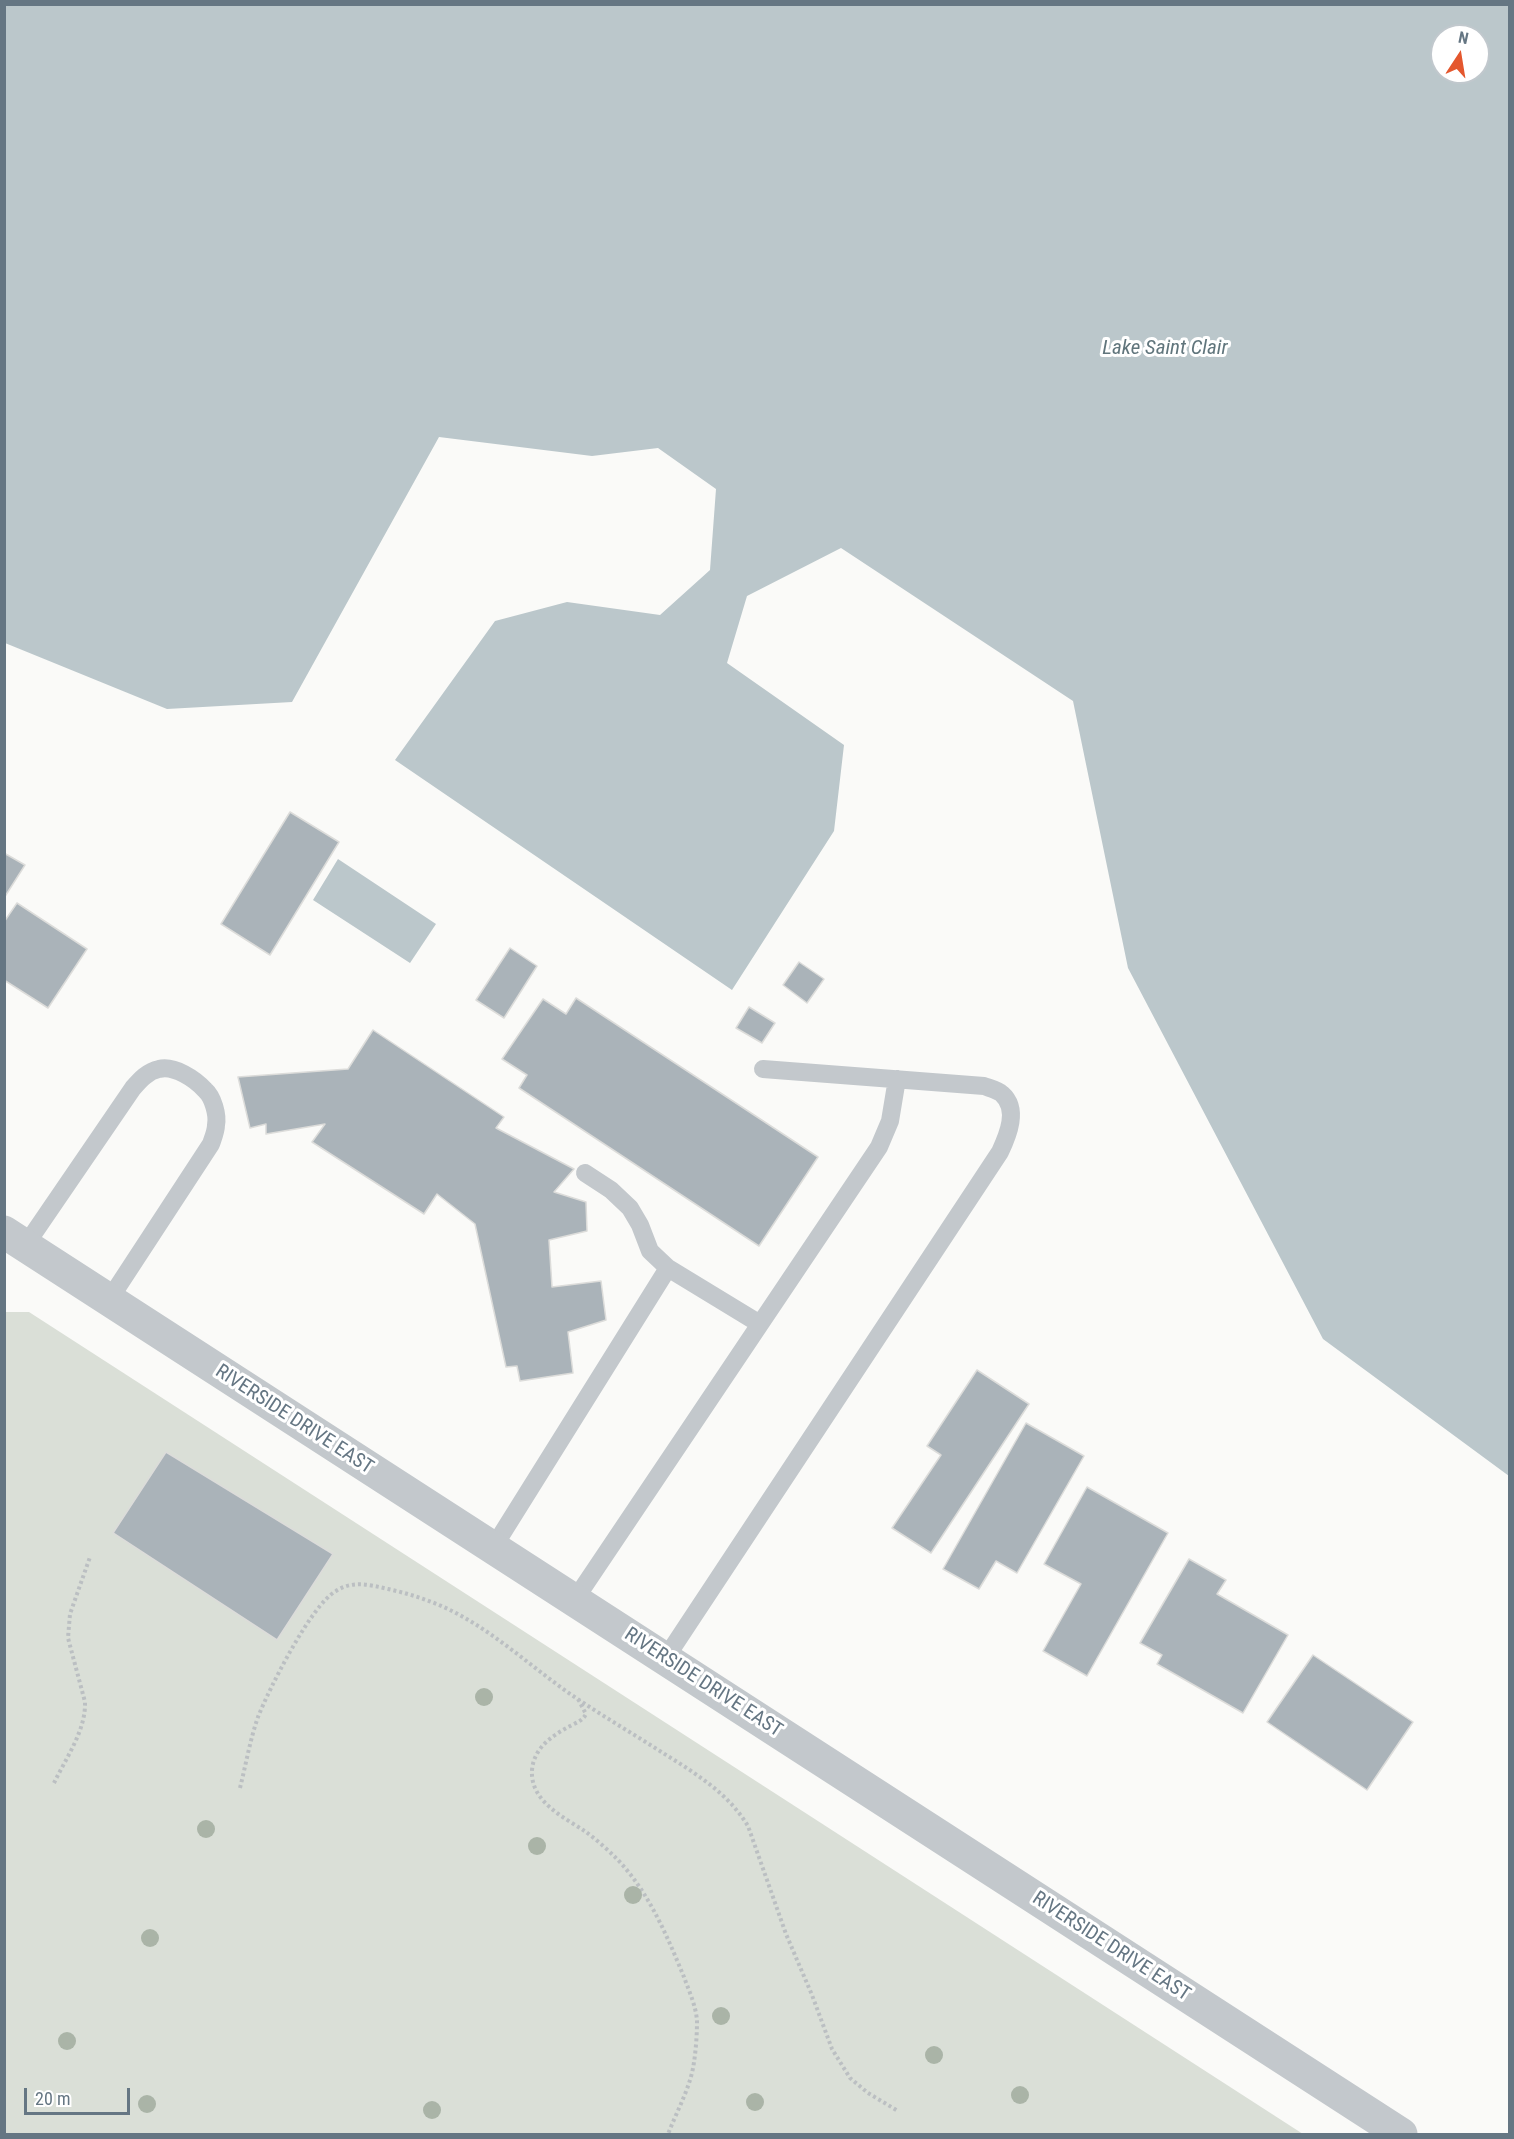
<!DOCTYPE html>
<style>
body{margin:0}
#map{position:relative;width:1514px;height:2139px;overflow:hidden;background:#fafaf8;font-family:"Roboto Condensed",sans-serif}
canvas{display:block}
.frame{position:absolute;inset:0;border:6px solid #657683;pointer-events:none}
.north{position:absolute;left:1430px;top:24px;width:60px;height:60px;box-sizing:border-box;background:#fff;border:2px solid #c1c8cd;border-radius:50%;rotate:12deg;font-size:16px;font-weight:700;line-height:24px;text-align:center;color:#657683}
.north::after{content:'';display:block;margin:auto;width:21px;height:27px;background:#e4572e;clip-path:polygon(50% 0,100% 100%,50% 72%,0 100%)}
.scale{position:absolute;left:24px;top:2088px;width:106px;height:27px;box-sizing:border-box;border:3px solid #657683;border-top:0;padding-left:8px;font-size:18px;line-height:21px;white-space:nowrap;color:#657683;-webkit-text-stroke:4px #fff;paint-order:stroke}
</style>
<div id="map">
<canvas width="1514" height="2139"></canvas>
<div class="frame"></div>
<div class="north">N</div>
<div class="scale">20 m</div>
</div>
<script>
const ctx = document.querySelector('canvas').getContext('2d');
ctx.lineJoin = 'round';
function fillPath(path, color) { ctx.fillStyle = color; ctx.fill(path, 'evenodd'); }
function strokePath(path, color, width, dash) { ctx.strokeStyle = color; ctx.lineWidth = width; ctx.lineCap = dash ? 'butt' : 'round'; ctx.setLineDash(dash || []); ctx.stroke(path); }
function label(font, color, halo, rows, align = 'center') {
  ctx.font = font + ' "Roboto Condensed",sans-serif'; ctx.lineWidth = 6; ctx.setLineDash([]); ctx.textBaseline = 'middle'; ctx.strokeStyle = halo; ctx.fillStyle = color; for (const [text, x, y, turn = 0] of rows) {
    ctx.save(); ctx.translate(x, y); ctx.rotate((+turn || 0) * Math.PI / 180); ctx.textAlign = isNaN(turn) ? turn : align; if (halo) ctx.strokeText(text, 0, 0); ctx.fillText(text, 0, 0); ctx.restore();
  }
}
fillPath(new Path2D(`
 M4 1312H29L1303 2134H5Z`), '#dadfd7');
fillPath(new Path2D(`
 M4 5H1509V1476L1323 1339 1128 968 1073 701 841 548 747 596 727 663 844 745 834 831 732 990 395 760 495 621 567 602 660 615 710 570 716 489 658 448 592 456 439 437 292 702 167 709 5 643ZM1442 36H1478V72H1442Z
 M338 859 436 924 410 963 313 900Z`), '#bbc7cb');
const building = new Path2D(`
 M290 812 339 842 270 955 221 924Z
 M4 853 25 865 4 898Z
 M17 903 87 949 48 1008 4 980V922Z
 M510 948 537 966 504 1018 476 1000Z
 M799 962 824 979 807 1003 783 985Z
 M576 998 818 1157 759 1246 519 1088 527 1075 502 1059 543 999 566 1014Z
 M749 1007 775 1023 762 1043 736 1028Z
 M373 1030 504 1117 496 1128 574 1169 554 1192 586 1202 587 1231 549 1240 552 1287 601 1281 606 1320 568 1332 573 1373 520 1381 517 1366 506 1367 475 1224 437 1194 424 1214 312 1142 325 1124 266 1134V1124L250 1128 238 1077 348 1069Z
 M977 1370 1029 1404 931 1553 892 1528 941 1455 927 1446Z
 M1026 1423 1084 1456 1017 1573 996 1561 979 1589 943 1569Z
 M166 1452 333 1554 277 1640 113 1533Z
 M1087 1487 1168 1533 1087 1676 1043 1651 1081 1584 1044 1564Z
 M1189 1559 1226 1580 1217 1594 1288 1635 1243 1713 1157 1664 1162 1655 1140 1643Z
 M1313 1655 1413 1722 1367 1790 1267 1722Z`);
fillPath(building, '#aab3b9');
strokePath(building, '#dcdcda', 1.5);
strokePath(new Path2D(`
 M578 1699 586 1714C583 1720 578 1722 572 1725 553 1735 534 1747 532 1770 530 1802 564 1817 586 1832 597 1840 608 1850 617 1859 649 1892 667 1936 684 1977 689 1991 696 2006 697 2021 697 2034 696 2049 694 2062 691 2086 677 2111 668 2134
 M54 1783C66 1758 86 1730 85 1702L68 1638 70 1614 90 1557
 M240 1788C246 1764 250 1740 258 1717 269 1689 311 1605 336 1591 353 1580 370 1585 388 1589 415 1595 441 1604 465 1618 505 1641 540 1674 579 1700 606 1718 635 1735 663 1753 695 1773 728 1793 748 1826L786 1934 812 1995 832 2049 850 2078 868 2093 898 2111`), '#bbbfc2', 4, [3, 3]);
strokePath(new Path2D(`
 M585 1173 611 1190 630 1208 640 1225 650 1251 668 1268
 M25 1246 133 1088C140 1080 148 1071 159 1069 174 1065 195 1079 205 1090 213 1097 218 1115 216 1125 216 1131 213 1138 211 1144L109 1300
 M493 1548 668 1268 760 1324
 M574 1601 879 1147 890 1121 897 1079
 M665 1659 1000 1152C1008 1135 1019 1109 1002 1094 998 1090 989 1088 984 1086L763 1069`), '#c3c8cc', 18);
strokePath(new Path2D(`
 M4 1232 1401 2134`), '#c3c8cc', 33);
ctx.fillStyle = '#aab4a7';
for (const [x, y] of [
 [484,1697],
 [206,1829],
 [537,1846],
 [633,1895],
 [150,1938],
 [721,2016],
 [67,2041],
 [934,2055],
 [1020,2095],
 [755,2102],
 [147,2104],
 [432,2110]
]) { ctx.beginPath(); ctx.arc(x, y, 9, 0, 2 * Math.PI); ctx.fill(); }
label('20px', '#657683', '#fff', [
 ["RIVERSIDE DRIVE EAST",294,1420,33],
 ["RIVERSIDE DRIVE EAST",703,1683,33],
 ["RIVERSIDE DRIVE EAST",1111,1947,33]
]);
label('italic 21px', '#60757c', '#fff', [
 ["Lake Saint Clair",1165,349]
]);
</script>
